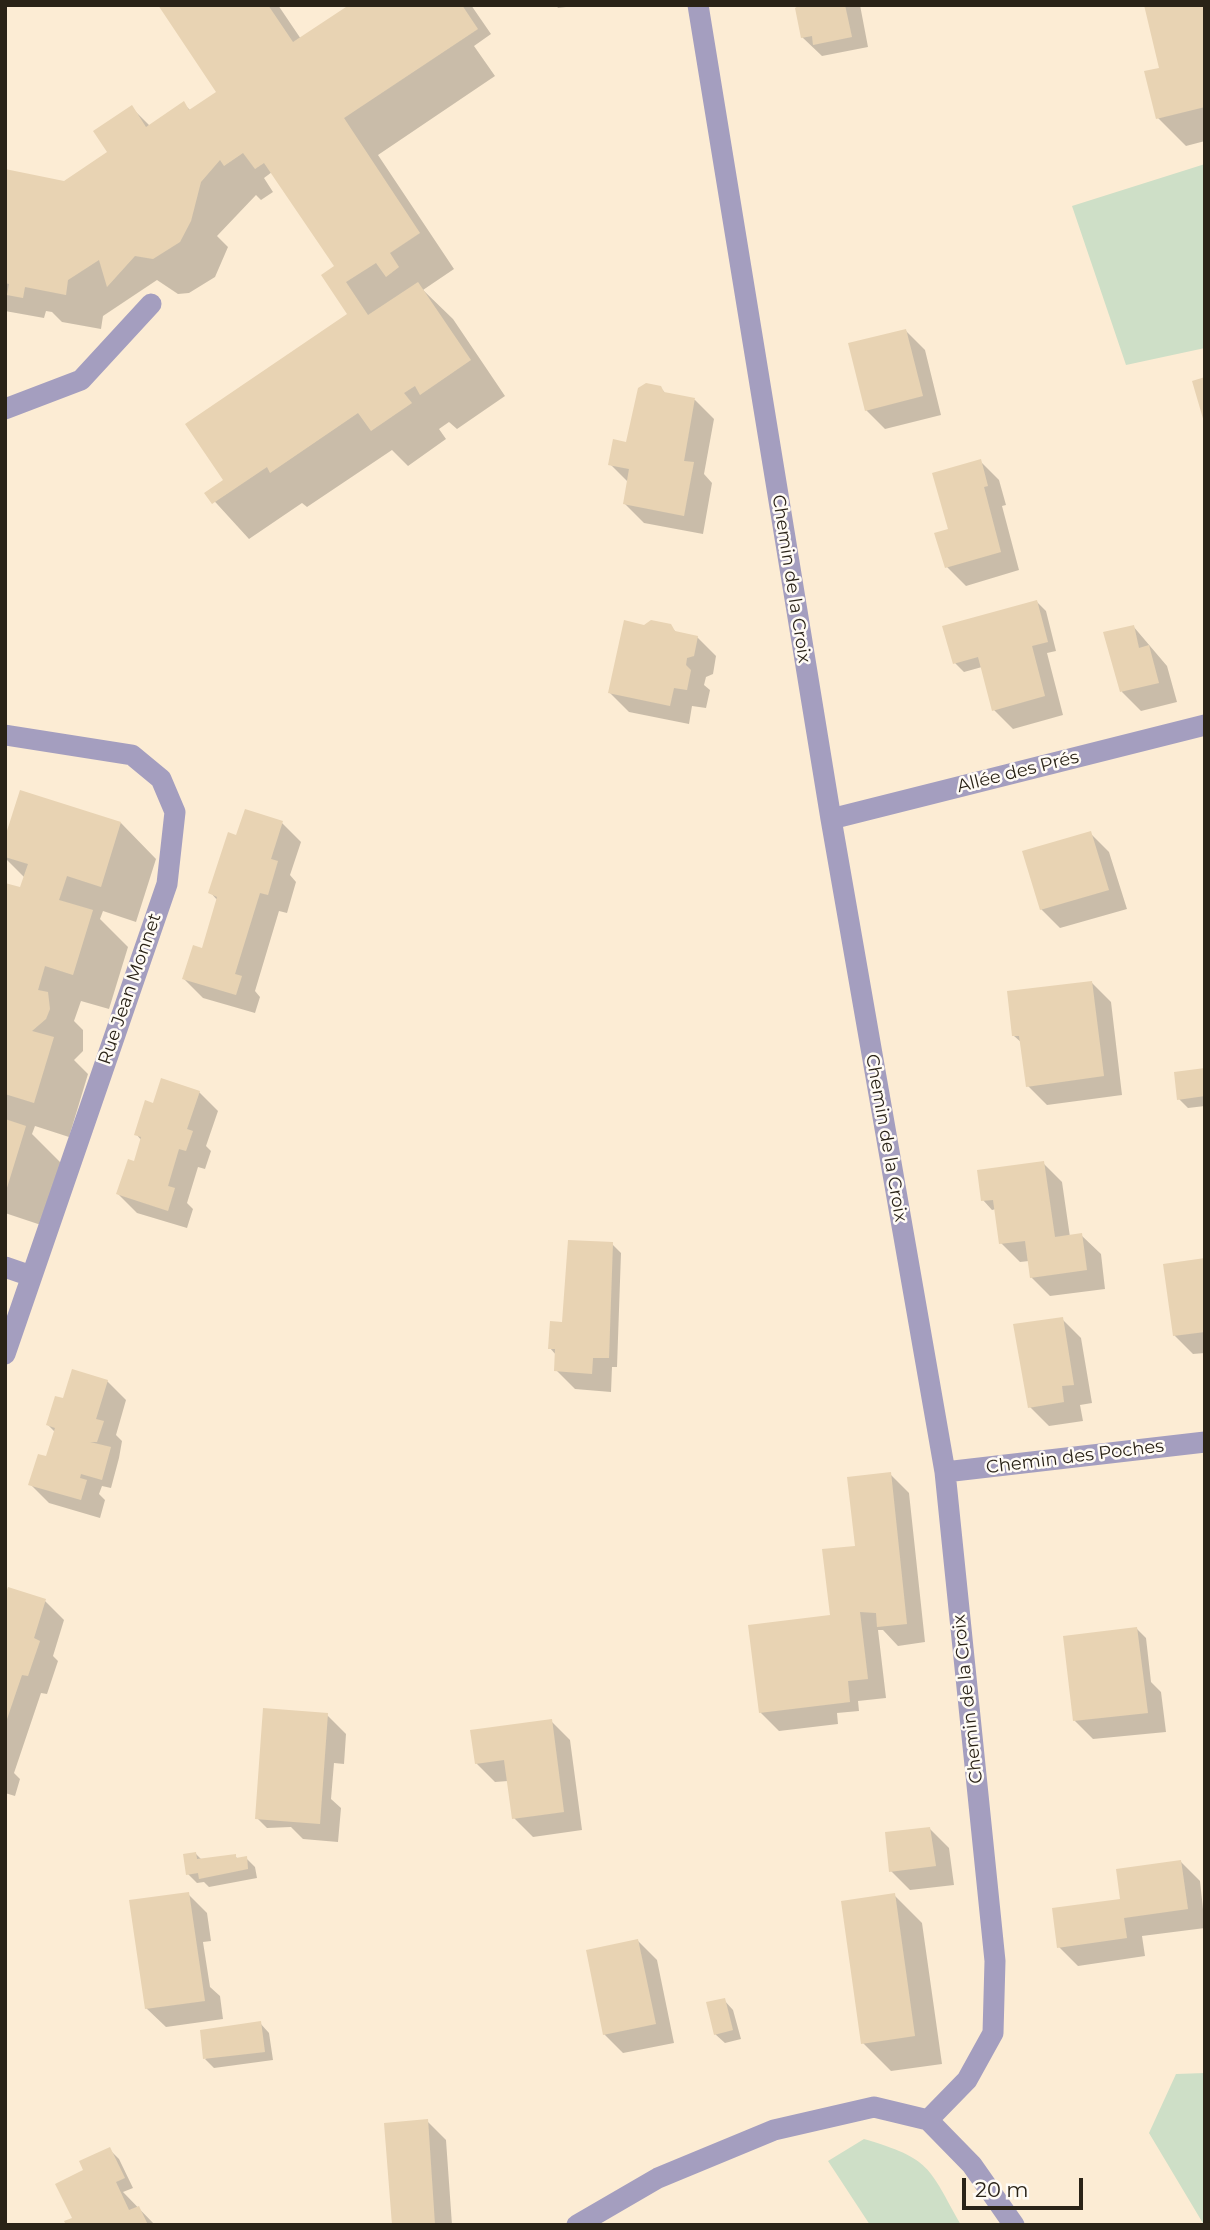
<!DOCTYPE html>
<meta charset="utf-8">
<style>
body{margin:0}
#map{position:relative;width:1210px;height:2230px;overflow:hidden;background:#fcecd4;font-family:Montserrat,sans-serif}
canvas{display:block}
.frame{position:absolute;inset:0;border:7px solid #2a2317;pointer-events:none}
.scale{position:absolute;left:962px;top:2178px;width:121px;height:32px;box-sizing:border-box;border:4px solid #2a2317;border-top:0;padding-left:9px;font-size:21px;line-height:24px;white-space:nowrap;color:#2a2317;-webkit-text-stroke:5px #fffbf5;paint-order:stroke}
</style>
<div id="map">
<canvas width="1210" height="2230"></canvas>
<div class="frame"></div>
<div class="scale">20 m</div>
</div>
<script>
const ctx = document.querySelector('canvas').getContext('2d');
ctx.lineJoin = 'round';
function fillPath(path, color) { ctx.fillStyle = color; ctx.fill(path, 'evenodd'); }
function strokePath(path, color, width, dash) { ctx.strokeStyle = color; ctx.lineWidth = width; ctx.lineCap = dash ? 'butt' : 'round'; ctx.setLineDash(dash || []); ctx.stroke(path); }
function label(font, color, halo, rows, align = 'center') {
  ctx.font = font + ' Montserrat,sans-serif'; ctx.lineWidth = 5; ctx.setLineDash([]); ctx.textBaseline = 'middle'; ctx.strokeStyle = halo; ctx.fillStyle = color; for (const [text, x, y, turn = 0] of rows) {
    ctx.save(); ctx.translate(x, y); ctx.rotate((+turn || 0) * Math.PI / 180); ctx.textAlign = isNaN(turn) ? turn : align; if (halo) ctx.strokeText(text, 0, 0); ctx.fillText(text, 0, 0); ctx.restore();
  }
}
fillPath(new Path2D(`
 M1205 164V348L1126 365 1072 206Z
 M1205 2073V2225H1204L1149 2133 1176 2074Z
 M864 2139C931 2159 928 2166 961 2225H870L828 2161Z`), '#cedfc7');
fillPath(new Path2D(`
 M160 5H278L301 39 352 5H471L491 34 474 46 495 76 378 155 454 269 423 290 453 319 505 396 457 429 449 422 439 429 446 439 408 466 392 450 307 507 302 503 249 539 207 493 226 480 353 323 336 267 272 172 264 178 273 192 261 200 256 195 217 236 228 247 215 277 189 293 178 294 157 280 103 316 101 329 62 322 52 312 46 311 44 318 5 311V171L66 183 110 153 132 108 150 126 184 104 191 111 219 93Z
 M556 5H582L558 8Z
 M802 5H860L868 47 822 56 802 37Z
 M1205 5V141L1186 146 1158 118 1161 69Z
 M906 331 925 350 941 415 885 429 866 410Z
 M660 387 667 395 695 400 714 419 704 474 712 483 703 534 644 523 625 504 629 483 610 464 627 444Z
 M980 461 999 480 1006 505 1002 506 1019 570 966 586 947 567 950 530Z
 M1037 602 1046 611 1056 651 1047 653 1063 715 1013 729 994 710 982 667 964 672 955 663Z
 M670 626 677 633 697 637 716 656 713 674 706 677 704 685 710 690 706 708 692 706 689 724 629 712 610 693 645 627Z
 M1133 626 1167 666 1177 702 1141 711 1122 692Z
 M121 823 156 859 136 922 103 911 100 919 128 947 109 1009 81 1001 74 1021 83 1030V1051L74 1060 88 1074 69 1137 35 1126 32 1134 61 1163 41 1225 5 1213V884L21 890 25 878 5 858V843Z
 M282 823 301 842 290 875 296 882 287 913 279 911 255 991 260 997 255 1013 203 998 184 979 203 950 218 901 210 892 237 837Z
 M1090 833 1109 852 1127 909 1060 928 1041 909Z
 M1092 983 1111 1002 1122 1095 1047 1105 1028 1086 1022 1043 1014 1036Z
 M1205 1070V1106L1188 1108 1179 1099Z
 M199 1092 218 1111 206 1146 211 1151 205 1169 198 1167 187 1203 193 1209 187 1228 137 1213 118 1194 135 1164 142 1141 136 1134 154 1105Z
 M1043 1163 1062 1182 1070 1237 1081 1235 1101 1254 1105 1289 1050 1296 1031 1277 1029 1261 1020 1262 1001 1243 996 1209 992 1210 983 1200Z
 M612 1244 621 1253 617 1367H612L611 1392 575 1389 556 1370V1355L550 1348Z
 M1205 1260V1353L1193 1354 1174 1335Z
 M1062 1319 1081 1338 1092 1403 1080 1405 1083 1421 1049 1426 1030 1407 1015 1326Z
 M107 1381 126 1400 116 1435 122 1441 119 1458 111 1488 102 1486 99 1494 105 1500 100 1518 49 1503 30 1484 47 1460 55 1432 48 1425 62 1400Z
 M890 1474 909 1493 925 1642 898 1646 883 1630H878L886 1698 858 1701 859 1711 837 1713 838 1724 779 1731 760 1712 832 1617 857 1547Z
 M45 1601 64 1620 53 1656 58 1661 47 1694 41 1693 14 1773 20 1779 15 1796 5 1793V1602Z
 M1137 1629 1146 1638 1151 1682 1161 1692 1166 1732 1093 1739 1074 1720Z
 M327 1715 346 1734 344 1764 334 1763 331 1799 341 1808 338 1842 303 1839 291 1827 267 1828 257 1818Z
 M551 1721 570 1740 582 1830 533 1837 514 1818 508 1781 495 1782 476 1763Z
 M930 1829 949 1848 954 1885 910 1890 891 1871Z
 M196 1854 202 1860 235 1856 238 1859 246 1858 255 1867 257 1878 209 1887 204 1882 197 1883 188 1874Z
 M1181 1862 1200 1881 1205 1928 1142 1936 1145 1956 1078 1966 1059 1947 1122 1900Z
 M188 1894 207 1913 211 1941 203 1942 210 1987 220 1996 223 2019 166 2027 146 2008Z
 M894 1895 922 1923 942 2064 891 2071 863 2043Z
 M638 1941 657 1960 674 2043 623 2053 604 2034Z
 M724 2000 733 2010 741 2039 725 2043 715 2034Z
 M260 2023 269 2033 273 2060 214 2068 205 2059Z
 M427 2121 446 2140 452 2225H393Z
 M109 2149 119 2159 133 2188 123 2192 155 2225H68L74 2219 86 2171Z`), '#0003');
fillPath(new Path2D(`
 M158 5H268L293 42 349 5H462L478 29 344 118 420 233 390 253 399 267 386 277 376 263 346 282 368 315 418 282 471 360 420 395 415 386 404 393 412 403 371 431 358 413 270 473 267 467 212 504 204 493 223 480 185 424 347 314 321 275 334 266 264 163 255 169 243 153 224 166 220 160 201 182 191 221 180 242 153 259 135 256 107 287 99 260 68 280 66 295 25 287 23 298 7 295 9 284 5 283V169L64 181 107 152 93 131 132 105 146 127 184 101 189 110 216 92Z
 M800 5H845L852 37 813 45 812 36 801 38 795 8Z
 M1144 5H1205V107L1156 119 1144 71 1159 68Z
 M906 329 923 396 865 411 848 343Z
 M1205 377V422H1204L1192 381Z
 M646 383 661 386 664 392 695 398 684 461 694 462 684 516 623 504 629 469 608 465 613 439 626 442 638 388Z
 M981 459 988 486 984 487 1001 552 945 568 934 533 948 529 932 473Z
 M1037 600 1048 642 1032 646 1045 696 992 711 978 657 953 664 942 626Z
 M624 620 644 625 651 620 671 624 675 631 698 636 694 656 687 658 686 665 691 670 687 690 674 688 670 706 608 693Z
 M1134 625 1139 648 1149 645 1159 683 1120 692 1103 632Z
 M20 790 121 822 101 887 67 876 59 900 93 910 73 975 45 966 38 990 48 992 50 1009 46 1019 32 1031 54 1037 34 1103 5 1094V883L20 887 28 864 5 857V837Z
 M245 809 283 821 271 859 278 861 268 895 260 893 235 974 242 976 236 995 182 979 193 945 202 948 217 897 208 893 228 832 236 835Z
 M1091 831 1109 890 1040 910 1022 851Z
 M1092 981 1104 1076 1026 1087 1019 1036H1012L1007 991Z
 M1205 1068V1096L1177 1100 1174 1072Z
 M161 1078 200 1091 187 1129 193 1131 186 1151 179 1149 168 1186 175 1188 168 1211 116 1194 128 1159 134 1161 141 1137 134 1135 145 1100 153 1103Z
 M5 1119 26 1126 6 1191H5Z
 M1044 1161 1055 1237 1082 1233 1087 1270 1030 1278 1025 1241 999 1244 993 1200 981 1201 977 1170Z
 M568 1240 613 1242 609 1358H593L592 1374 554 1371 555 1349H548L550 1321 562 1322Z
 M1205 1258V1332L1173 1336 1163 1264Z
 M1063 1317 1074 1385 1062 1386 1064 1402 1028 1408 1013 1324Z
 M72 1369 108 1380 96 1419 104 1421 97 1442H90L111 1447 102 1480 81 1474 80 1478 87 1480 81 1500 28 1485 38 1454 46 1456 55 1428 46 1425 55 1396 63 1398Z
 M891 1472 907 1624 877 1627 876 1613 860 1612 868 1679 848 1681 850 1702 759 1713 748 1625 830 1615 822 1549 855 1546 847 1477Z
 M8 1587 46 1599 34 1638 40 1641 28 1676 22 1675 6 1722 5 1596Z
 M1137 1627 1148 1713 1073 1721 1063 1636Z
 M263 1708 328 1713 320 1824 255 1819Z
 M552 1719 564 1812 512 1819 504 1760 475 1764 470 1730Z
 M930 1827 936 1866 889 1872 885 1832Z
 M196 1852 197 1859 236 1854V1858L247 1856 248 1869 199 1879 198 1873 186 1875 183 1854Z
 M1181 1860 1188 1909 1124 1918 1127 1938 1057 1948 1052 1908 1120 1899 1116 1869Z
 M189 1892 205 2001 145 2009 129 1900Z
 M895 1893 915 2036 861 2044 841 1901Z
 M638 1939 656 2024 603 2035 586 1950Z
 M725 1998 733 2030 714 2035 706 2002Z
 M261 2021 265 2052 203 2059 200 2030Z
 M428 2119 435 2225H392L384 2123Z
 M110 2147 125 2178 116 2182 129 2210 139 2206 148 2225H66L64 2221 72 2218 55 2184 83 2170 79 2161Z`), '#e8d3b3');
strokePath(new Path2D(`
 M698 5 831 819 945 1472 995 1961 993 2033 967 2080 928 2120 972 2165 1014 2225
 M5 409 81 380 151 304
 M5 735 132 755 161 779 175 812 167 884 5 1354
 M831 819 1205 725
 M5 1267 31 1276
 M945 1472 1205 1442
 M577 2225 658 2178 774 2130 874 2107 928 2120`), '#a49ebf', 21);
label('18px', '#2a2317', '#fffbf5', [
 ["Chemin de la Croix",791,579,81],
 ["Allée des Prés",1018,772,-14],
 ["Rue Jean Monnet",130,989,-71],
 ["Chemin de la Croix",886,1138,80],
 ["Chemin des Poches",1075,1457,-7],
 ["Chemin de la Croix",968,1699,-96]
]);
</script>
